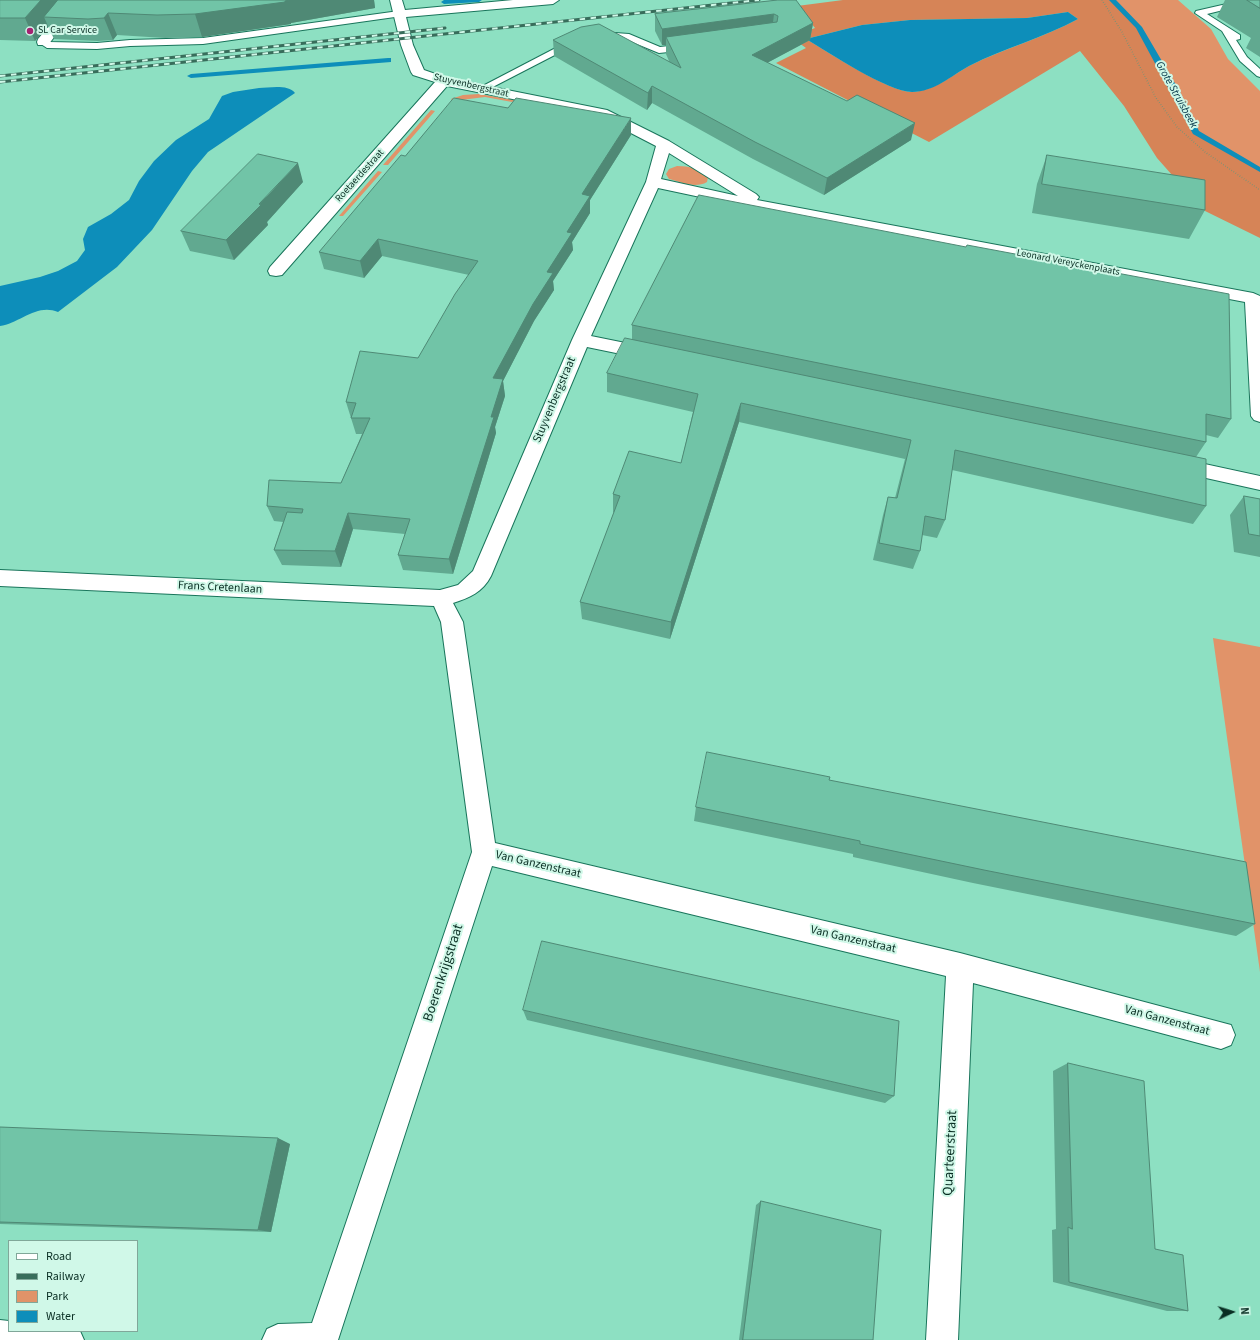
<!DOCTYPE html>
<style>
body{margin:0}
#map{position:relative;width:1260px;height:1340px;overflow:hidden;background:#8de0c2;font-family:"Source Sans 3",sans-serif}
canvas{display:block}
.legend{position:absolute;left:8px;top:1240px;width:130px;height:92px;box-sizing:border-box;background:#d0f8e8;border:1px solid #80a799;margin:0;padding:5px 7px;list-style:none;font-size:12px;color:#092e23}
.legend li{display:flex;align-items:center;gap:8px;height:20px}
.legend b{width:20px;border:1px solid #80a799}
.north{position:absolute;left:1212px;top:1292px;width:40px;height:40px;-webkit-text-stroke:3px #d0f8e8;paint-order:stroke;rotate:86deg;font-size:11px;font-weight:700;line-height:16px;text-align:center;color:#092e23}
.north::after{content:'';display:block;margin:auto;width:14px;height:18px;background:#092e23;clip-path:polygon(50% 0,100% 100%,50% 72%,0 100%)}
</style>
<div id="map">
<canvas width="1260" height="1340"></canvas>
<ul class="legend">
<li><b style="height:5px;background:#fff"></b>Road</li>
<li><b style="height:5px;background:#386d5b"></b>Railway</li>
<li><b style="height:11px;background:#e19369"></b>Park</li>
<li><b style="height:11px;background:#0d8eba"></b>Water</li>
</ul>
<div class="north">N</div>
</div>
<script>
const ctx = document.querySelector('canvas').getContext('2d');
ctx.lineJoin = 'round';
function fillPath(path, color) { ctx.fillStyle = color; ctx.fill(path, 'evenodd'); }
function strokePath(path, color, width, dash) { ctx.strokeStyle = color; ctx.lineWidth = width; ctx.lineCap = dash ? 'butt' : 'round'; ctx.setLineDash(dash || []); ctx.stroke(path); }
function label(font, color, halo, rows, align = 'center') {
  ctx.font = font + ' "Source Sans 3",sans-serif'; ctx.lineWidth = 4; ctx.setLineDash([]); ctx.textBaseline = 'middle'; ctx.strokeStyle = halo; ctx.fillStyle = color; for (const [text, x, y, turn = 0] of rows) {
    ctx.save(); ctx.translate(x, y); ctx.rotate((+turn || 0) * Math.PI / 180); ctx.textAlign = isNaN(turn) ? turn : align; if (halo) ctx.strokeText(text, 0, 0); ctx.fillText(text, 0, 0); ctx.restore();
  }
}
fillPath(new Path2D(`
 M1112 0H1178L1211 29 1228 59 1260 91V170L1196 132 1176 92 1139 27Z
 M479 94 515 100 512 102 485 97 453 101 451 99 463 95Z
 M431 110 435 111 388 165H383Z
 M677 166C690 166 698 169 708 177L707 182C695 189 681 182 669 179L666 174 669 169Z
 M378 171 382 172 343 216H339Z
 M1213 638 1260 647V972Z`), '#e19369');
fillPath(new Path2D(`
 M843 0H1112L1139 27 1176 92 1196 132 1260 170V238L1203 210 1157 158 1124 106 1080 51 929 142 776 63 806 48 791 37 815 28 797 6ZM1068 12 1078 19C1043 38 1005 48 969 66 951 76 934 91 912 92 889 92 828 52 806 39L862 25 910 20 1027 18Z`), '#d68457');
fillPath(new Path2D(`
 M1068 12 1078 19C1043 38 1004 48 969 66 951 76 934 92 912 92 888 92 828 52 806 39L862 25 910 20 1027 18Z
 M259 88C269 88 288 84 295 93L208 152 192 171 152 230 117 267 58 312C37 303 20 323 0 326V286L40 277 58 271 77 261 85 250 83 239 88 227 111 214 129 200 139 181 154 161 176 140 209 119 222 96 233 92Z`), '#0d8eba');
fillPath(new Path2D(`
 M482 0 479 2 444 4 441 2 444 0Z
 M1109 0H1116L1142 27 1180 92 1199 131 1260 167V172L1193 134 1136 28Z
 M388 58H391V62L191 78 187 76 191 74Z`), '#0d8eba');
const lane = new Path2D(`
 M1244 0 1260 1 1207 14 1240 35V39L1236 40 1247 57 1260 69V77L1257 76 1240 61 1222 31 1195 13 1196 11Z
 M399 11 403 14 402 16 203 44 130 46 97 49 47 48 38 42 43 39 49 42 97 43 130 40 203 38Z
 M601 32 629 34 660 47 687 44 692 47 687 50 659 53 625 39 598 37V33Z
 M573 39 578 42 576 44 485 91H479L477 89Z`);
const street = new Path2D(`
 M71 0H83L48 45H38L37 42 38 39Z
 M390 0H402L405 10 513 0H559L553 4 406 17 413 45 424 70 447 78 607 110 669 141 756 194 759 197 757 200 1253 293 1260 296V422L1254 420 1251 416 1245 302 766 211 658 188 591 336 650 348 656 350 659 354 656 358 650 360 587 347 491 576C483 592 469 598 453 603L463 622 495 843 960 953 1231 1025 1235 1035 1231 1045 1221 1049 973 983 958 1340H926L946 976 492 866 338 1340H262L267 1329 278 1324 312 1323 472 852 441 622 434 606 0 586V570L440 590 458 585 473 571 572 340 646 182 656 146 598 116 447 86 282 275 276 276 270 275 268 271 270 267 435 82 413 75 411 72 401 45ZM669 153 738 196 661 179Z
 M1177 458 1260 476V490L1170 470 1168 465 1170 460Z
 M0 1320 9 1321V1331H80L84 1340H0Z`);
strokePath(lane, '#19755b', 2);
strokePath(street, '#19755b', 2);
strokePath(new Path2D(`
 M1102 0 1122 32 1156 98 1177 127 1205 152 1260 190`), '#579881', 1.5, [0.5, 2]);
fillPath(lane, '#fff');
fillPath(street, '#fff');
const rail = new Path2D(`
 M0 76 445 28
 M0 82 759 0`);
strokePath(rail, '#386d5b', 3);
strokePath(rail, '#d0f8e8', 2, [5.5]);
fillPath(new Path2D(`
 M0 0H374L375 8 291 23V24L202 37 165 38 117 35 113 40 98 41 54 39 48 26 35 41 0 40Z
 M778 0 813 23 810 40 767 63 911 140 824 195 753 159 652 103 647 110 554 56 553 40 669 61 666 54V45H662L655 31V14Z
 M1225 0H1260V57L1246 48 1251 38 1217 17Z
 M631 135 590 200V213L572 242 573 250 553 281 554 290 534 321 503 381 505 396 495 427 496 433 453 574 403 570 398 555 405 534 353 529 341 567 282 565 274 550 283 522 274 521 267 506 341 483 362 434H356L346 402 418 358 469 275 382 256 364 278 324 269 319 252 405 156Z
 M1047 155 1205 210 1189 239 1032 213 1037 184Z
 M303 182 267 222 268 225 234 260 190 251 181 231Z
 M699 195 1231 419 1218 438 1206 435V442L1196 457 1206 506 1193 524 952 470 945 520 937 538 922 535 920 551 913 569 873 560 883 515 888 497 895 498 905 459 739 422 670 639 582 619 580 602 614 513 613 512V494L681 463 693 412 607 392V373L632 339V325Z
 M1244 496 1260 499V557L1234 552 1230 515Z
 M829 780 1255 924 1236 936 973 883 853 857V854L694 821 696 807Z
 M523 1010 894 1096 885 1103 527 1020Z
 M1068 1063 1155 1249 1188 1311H1167L1053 1282 1052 1230 1056 1229 1053 1071Z
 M0 1127 290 1144 271 1232 0 1224Z
 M761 1201 873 1340H739L756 1205Z`), '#61a990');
fillPath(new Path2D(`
 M41 0H70L44 17 48 26 35 41 25 18Z
 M289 0H374L375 8 291 23V24L202 37 195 14Z
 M108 13 117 35 113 40 104 18Z
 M774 14 772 31 666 37V45H662V29Z
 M813 23 810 40 750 72 752 55Z
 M652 86V103L647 110 648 93Z
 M631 118V135L590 200V213L572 242 573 250 553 281 554 290 534 321 503 381 505 396 495 427 496 433 453 574 449 559 493 378 567 232 582 194Z
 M915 123 911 140 824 195 827 178Z
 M298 163 303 182 267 222 268 225 234 260 226 240Z
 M378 239 382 256 364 278 360 261Z
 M741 403 739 422 670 639 671 622Z
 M348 513 353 529 341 567 335 551Z
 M278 1138 290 1144 271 1232 258 1230Z`), '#4f8975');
const building = new Path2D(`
 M0 0H41L25 18H0Z
 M58 0H289L285 1V2L195 14 157 15 108 13 104 18 88 19 44 17Z
 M778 0H796L813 23 752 55 847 101 857 95 915 123 827 178 755 142 652 86 648 93 553 40 581 27 599 24 681 68 666 37 777 22 778 16 774 14 662 29 655 14Z
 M1247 0H1260V8Z
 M454 98 508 108 516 98 631 118 582 194 590 196 567 232 572 233 547 272 553 273 533 304 493 378 503 379 491 417H494L449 559 398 555 410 519 348 513 335 551 274 550 287 512 302 513 303 509 267 506 269 480 341 483 370 418H351L356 403 346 402 360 351 418 358 455 294 478 261 378 239 360 261 319 252 401 155 405 156Z
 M258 154 298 163 259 204 261 205 226 240 181 231Z
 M1047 155 1205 180V210L1042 184Z
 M699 195 966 247 967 245 1229 294 1231 419 1206 414V442L632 325Z
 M625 338 1206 459V506L955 450 945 520 925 516 920 551 879 543 888 497 897 498 911 440 741 403 671 622 580 602 620 496 613 494 629 451 681 463 698 394 607 373Z
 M1244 496 1260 499V536L1249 534Z
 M707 752 830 777 829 780 1246 862 1255 924 984 870 860 844V841L696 807Z
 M542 941 899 1021 894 1096 523 1010Z
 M1068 1063 1144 1081 1155 1249 1183 1255 1188 1311 1069 1282 1068 1227 1072 1229Z
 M0 1127 278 1138 258 1230 0 1222Z
 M761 1201 881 1230 873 1340H743Z`);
fillPath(building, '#71c4a7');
strokePath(building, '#4f8975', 1);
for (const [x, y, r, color] of [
 [30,31,4,"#a42271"]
]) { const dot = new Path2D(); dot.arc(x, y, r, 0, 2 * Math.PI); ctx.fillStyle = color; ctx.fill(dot); strokePath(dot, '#d0f8e8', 1.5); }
label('10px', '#092e23', '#d0f8e8', [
 ["SL Car Service",38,31]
], 'left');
label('10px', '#092e23', '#d0f8e8', [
 ["Stuyvenbergstraat",471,86,13],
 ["Roetaerdestraat",360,176,-48],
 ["Leonard Vereyckenplaats",1068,263,11]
]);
label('italic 11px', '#003144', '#d0f8e8', [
 ["Grote Struisbeek",1176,95,61]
]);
label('12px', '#092e23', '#d0f8e8', [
 ["Stuyvenbergstraat",555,400,-67],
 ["Frans Cretenlaan",220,588,3],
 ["Van Ganzenstraat",538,865,13],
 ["Van Ganzenstraat",853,940,13],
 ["Van Ganzenstraat",1167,1021,15]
]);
label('14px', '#092e23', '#d0f8e8', [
 ["Boerenkrijgstraat",444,973,-72],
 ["Quarteerstraat",951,1153,-87]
]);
</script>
